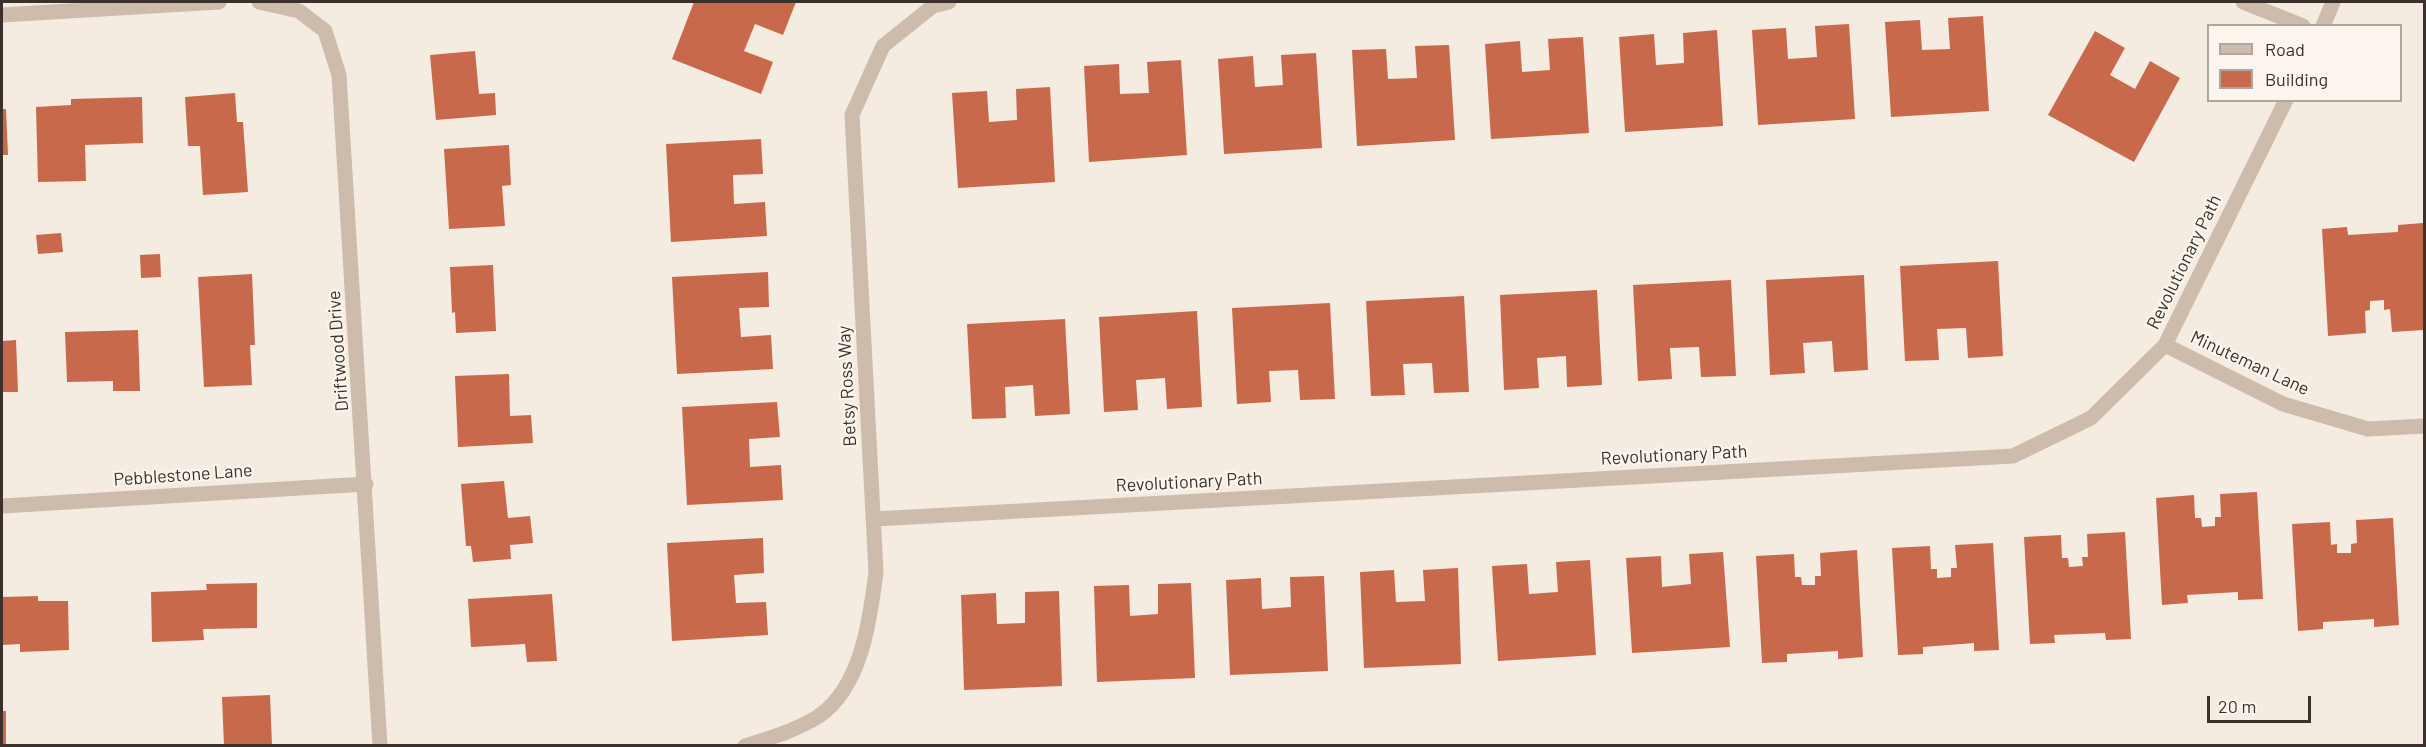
<!DOCTYPE html>
<style>
body{margin:0}
#map{position:relative;width:2426px;height:747px;overflow:hidden;background:#f4ebe1;font-family:Barlow,sans-serif}
canvas{display:block}
.frame{position:absolute;inset:0;border:3px solid #3b302b;pointer-events:none}
.legend{position:absolute;left:2207px;top:24px;width:195px;height:78px;box-sizing:border-box;background:#fbf5ee;border:2px solid #aea6a0;margin:0;padding:8px 10px;list-style:none;font-size:18px;color:#3b302b}
.legend li{display:flex;align-items:center;gap:12px;height:30px}
.legend b{width:30px;border:2px solid #aea6a0}
.scale{position:absolute;left:2207px;top:696px;width:104px;height:27px;box-sizing:border-box;border:3px solid #3b302b;border-top:0;padding-left:8px;font-size:18px;line-height:21px;white-space:nowrap;color:#3b302b;-webkit-text-stroke:4px #fbf5ee;paint-order:stroke}
</style>
<div id="map">
<canvas width="2426" height="747"></canvas>
<div class="frame"></div>
<ul class="legend">
<li><b style="height:8px;background:#cdbbac"></b>Road</li>
<li><b style="height:16px;background:#c8694b"></b>Building</li>
</ul>
<div class="scale">20 m</div>
</div>
<script>
const ctx = document.querySelector('canvas').getContext('2d');
ctx.lineJoin = 'round';
function fillPath(path, color) { ctx.fillStyle = color; ctx.fill(path, 'evenodd'); }
function strokePath(path, color, width, dash) { ctx.strokeStyle = color; ctx.lineWidth = width; ctx.lineCap = dash ? 'butt' : 'round'; ctx.setLineDash(dash || []); ctx.stroke(path); }
function label(font, color, halo, rows, align = 'center') {
  ctx.font = font + ' Barlow,sans-serif'; ctx.lineWidth = 4.5; ctx.setLineDash([]); ctx.textBaseline = 'middle'; ctx.strokeStyle = halo; ctx.fillStyle = color; for (const [text, x, y, turn = 0] of rows) {
    ctx.save(); ctx.translate(x, y); ctx.rotate((+turn || 0) * Math.PI / 180); ctx.textAlign = isNaN(turn) ? turn : align; if (halo) ctx.strokeText(text, 0, 0); ctx.fillText(text, 0, 0); ctx.restore();
  }
}
fillPath(new Path2D(`
 M694 2H796L783 35 755 24 744 51 773 62 761 94 672 59Z
 M1983 16 1989 111 1891 117 1885 22 1920 20 1922 50 1950 49 1948 18Z
 M1849 24 1855 119 1758 125 1752 30 1786 28 1788 59 1817 57 1815 26Z
 M1717 30 1723 126 1625 132 1619 37 1654 34 1656 65 1684 63 1683 33Z
 M2095 31 2125 48 2110 75 2135 89 2150 61 2180 78 2134 162 2048 115Z
 M1583 37 1589 133 1491 139 1485 44 1520 41 1522 72 1550 70 1548 39Z
 M1449 45 1455 140 1357 146 1352 50 1386 49 1388 79 1417 78 1415 46Z
 M475 51 479 94 495 93 496 115 436 120 430 55Z
 M1316 53 1322 148 1224 154 1218 59 1253 56 1255 87 1283 85 1281 55Z
 M1181 60 1187 155 1089 162 1084 66 1119 64 1120 94 1149 93 1147 62Z
 M1050 87 1055 182 958 188 952 93 987 91 989 122 1017 120 1016 89Z
 M235 93 237 122H243L248 192 203 195 200 146H188L185 97Z
 M142 97 143 143 85 145 86 181 38 182 36 107 71 105V99Z
 M2 109H6L8 155H2Z
 M761 139 763 174 733 175 734 204 765 202 767 236 671 242 666 144Z
 M509 145 511 185 502 186 505 226 449 229 444 149Z
 M2423 223 2424 330 2392 332 2390 309 2384 310V300L2370 301V310L2365 311 2366 333 2328 336 2322 229 2347 227 2348 235 2398 232V225Z
 M61 233 63 252 38 254 36 235Z
 M160 254 161 277 141 278 140 255Z
 M1998 261 2003 356 1968 358 1966 328 1937 329 1939 360 1905 361 1900 266Z
 M493 265 496 331 456 333 455 312 452 313 450 267Z
 M768 272 769 307 739 308 741 337 771 335 773 369 677 374 672 277Z
 M252 274 255 345H250L252 385 204 387 198 277Z
 M1864 275 1868 370 1834 372 1832 341 1803 343 1805 373 1770 375 1766 280Z
 M1731 280 1736 376 1701 377 1699 347 1670 348 1672 379 1638 381 1633 285Z
 M1597 290 1602 385 1567 387 1566 356 1537 358 1539 388 1504 390 1500 295Z
 M1464 296 1469 392 1434 393 1432 363 1403 364 1405 395 1371 396 1366 301Z
 M1330 303 1335 399 1300 400 1298 370 1269 371 1271 402 1237 404 1232 308Z
 M1197 311 1202 407 1167 409 1165 378 1136 380 1138 410 1104 412 1099 317Z
 M1065 319 1070 414 1035 416 1033 385 1005 387 1006 418 972 419 967 324Z
 M138 330 140 391H113V381L67 382 65 332Z
 M16 340 18 392H2V341Z
 M509 374 510 416 531 415 533 443 458 447 455 376Z
 M777 402 780 437 749 439 750 467 781 465 783 500 687 505 682 407Z
 M504 481 508 518 530 516 533 543 510 545 511 559 473 562 471 546H466L461 484Z
 M2257 492 2263 599 2238 600V592L2187 595 2188 603 2162 605 2156 498 2194 495 2195 518H2201L2202 527 2215 526V517H2221L2220 494Z
 M2393 518 2399 625 2374 627V619L2323 622V629L2298 631 2292 524 2330 522 2331 545 2337 544V553H2351V544L2357 543 2356 520Z
 M2125 532 2131 639 2106 640 2105 633 2054 635 2055 643 2030 644 2024 537 2061 535 2062 558H2068L2069 567 2083 566 2082 557H2088L2087 534Z
 M763 538 764 573 734 575 736 603 766 602 768 635 672 641 667 543Z
 M1993 543 1999 650 1974 651V643L1923 647V654L1898 655 1892 548 1930 546 1931 569H1937V578L1951 577V568H1957L1955 545Z
 M1857 550 1863 657 1838 659V651L1787 654V662L1762 663 1756 556 1794 554 1795 577H1801L1802 585H1815V576H1821L1820 553Z
 M1723 552 1730 647 1632 653 1626 558 1661 556 1662 587 1691 584 1689 554Z
 M1590 560 1596 655 1498 661 1492 566 1527 564 1529 594 1558 592 1556 562Z
 M1458 568 1461 664 1364 668 1360 572 1394 570 1396 602 1425 601 1423 570Z
 M1324 576 1328 671 1230 675 1226 580 1261 578 1262 609 1291 607 1290 577Z
 M257 583V628L203 629 204 640 152 642 151 592 207 590 206 584Z
 M1191 583 1195 678 1097 682 1094 586 1129 585 1130 616 1158 614V584Z
 M1059 591 1062 686 964 690 961 595 996 593 997 624 1025 623V592Z
 M552 594 557 661 527 662 525 644 471 647 468 599Z
 M38 596V601H68L69 650 20 652V644L2 645V597Z
 M270 695 272 746H224L222 697Z
 M2 711H6V746H2Z`), '#c8694b');
strokePath(new Path2D(`
 M259 2 299 11 325 31 339 75 380 746
 M2243 2 2303 26
 M2 15 219 2
 M2323 26 2333 2
 M2165 345 2283 404 2368 429 2424 426
 M2 506 366 484
 M875 519 2013 456 2091 418 2165 345 2286 100
 M745 746C770 738 797 730 819 716 862 686 870 619 876 572L852 115 883 46 933 6 949 2`), '#cdbbac', 15);
label('18px', '#3b302b', '#fbf5ee', [
 ["Revolutionary Path",2184,262,-64],
 ["Driftwood Drive",338,351,-94],
 ["Minuteman Lane",2250,363,25],
 ["Betsy Ross Way",847,386,-93],
 ["Revolutionary Path",1674,455,-3],
 ["Pebblestone Lane",183,475,-4],
 ["Revolutionary Path",1189,482,-3]
]);
</script>
